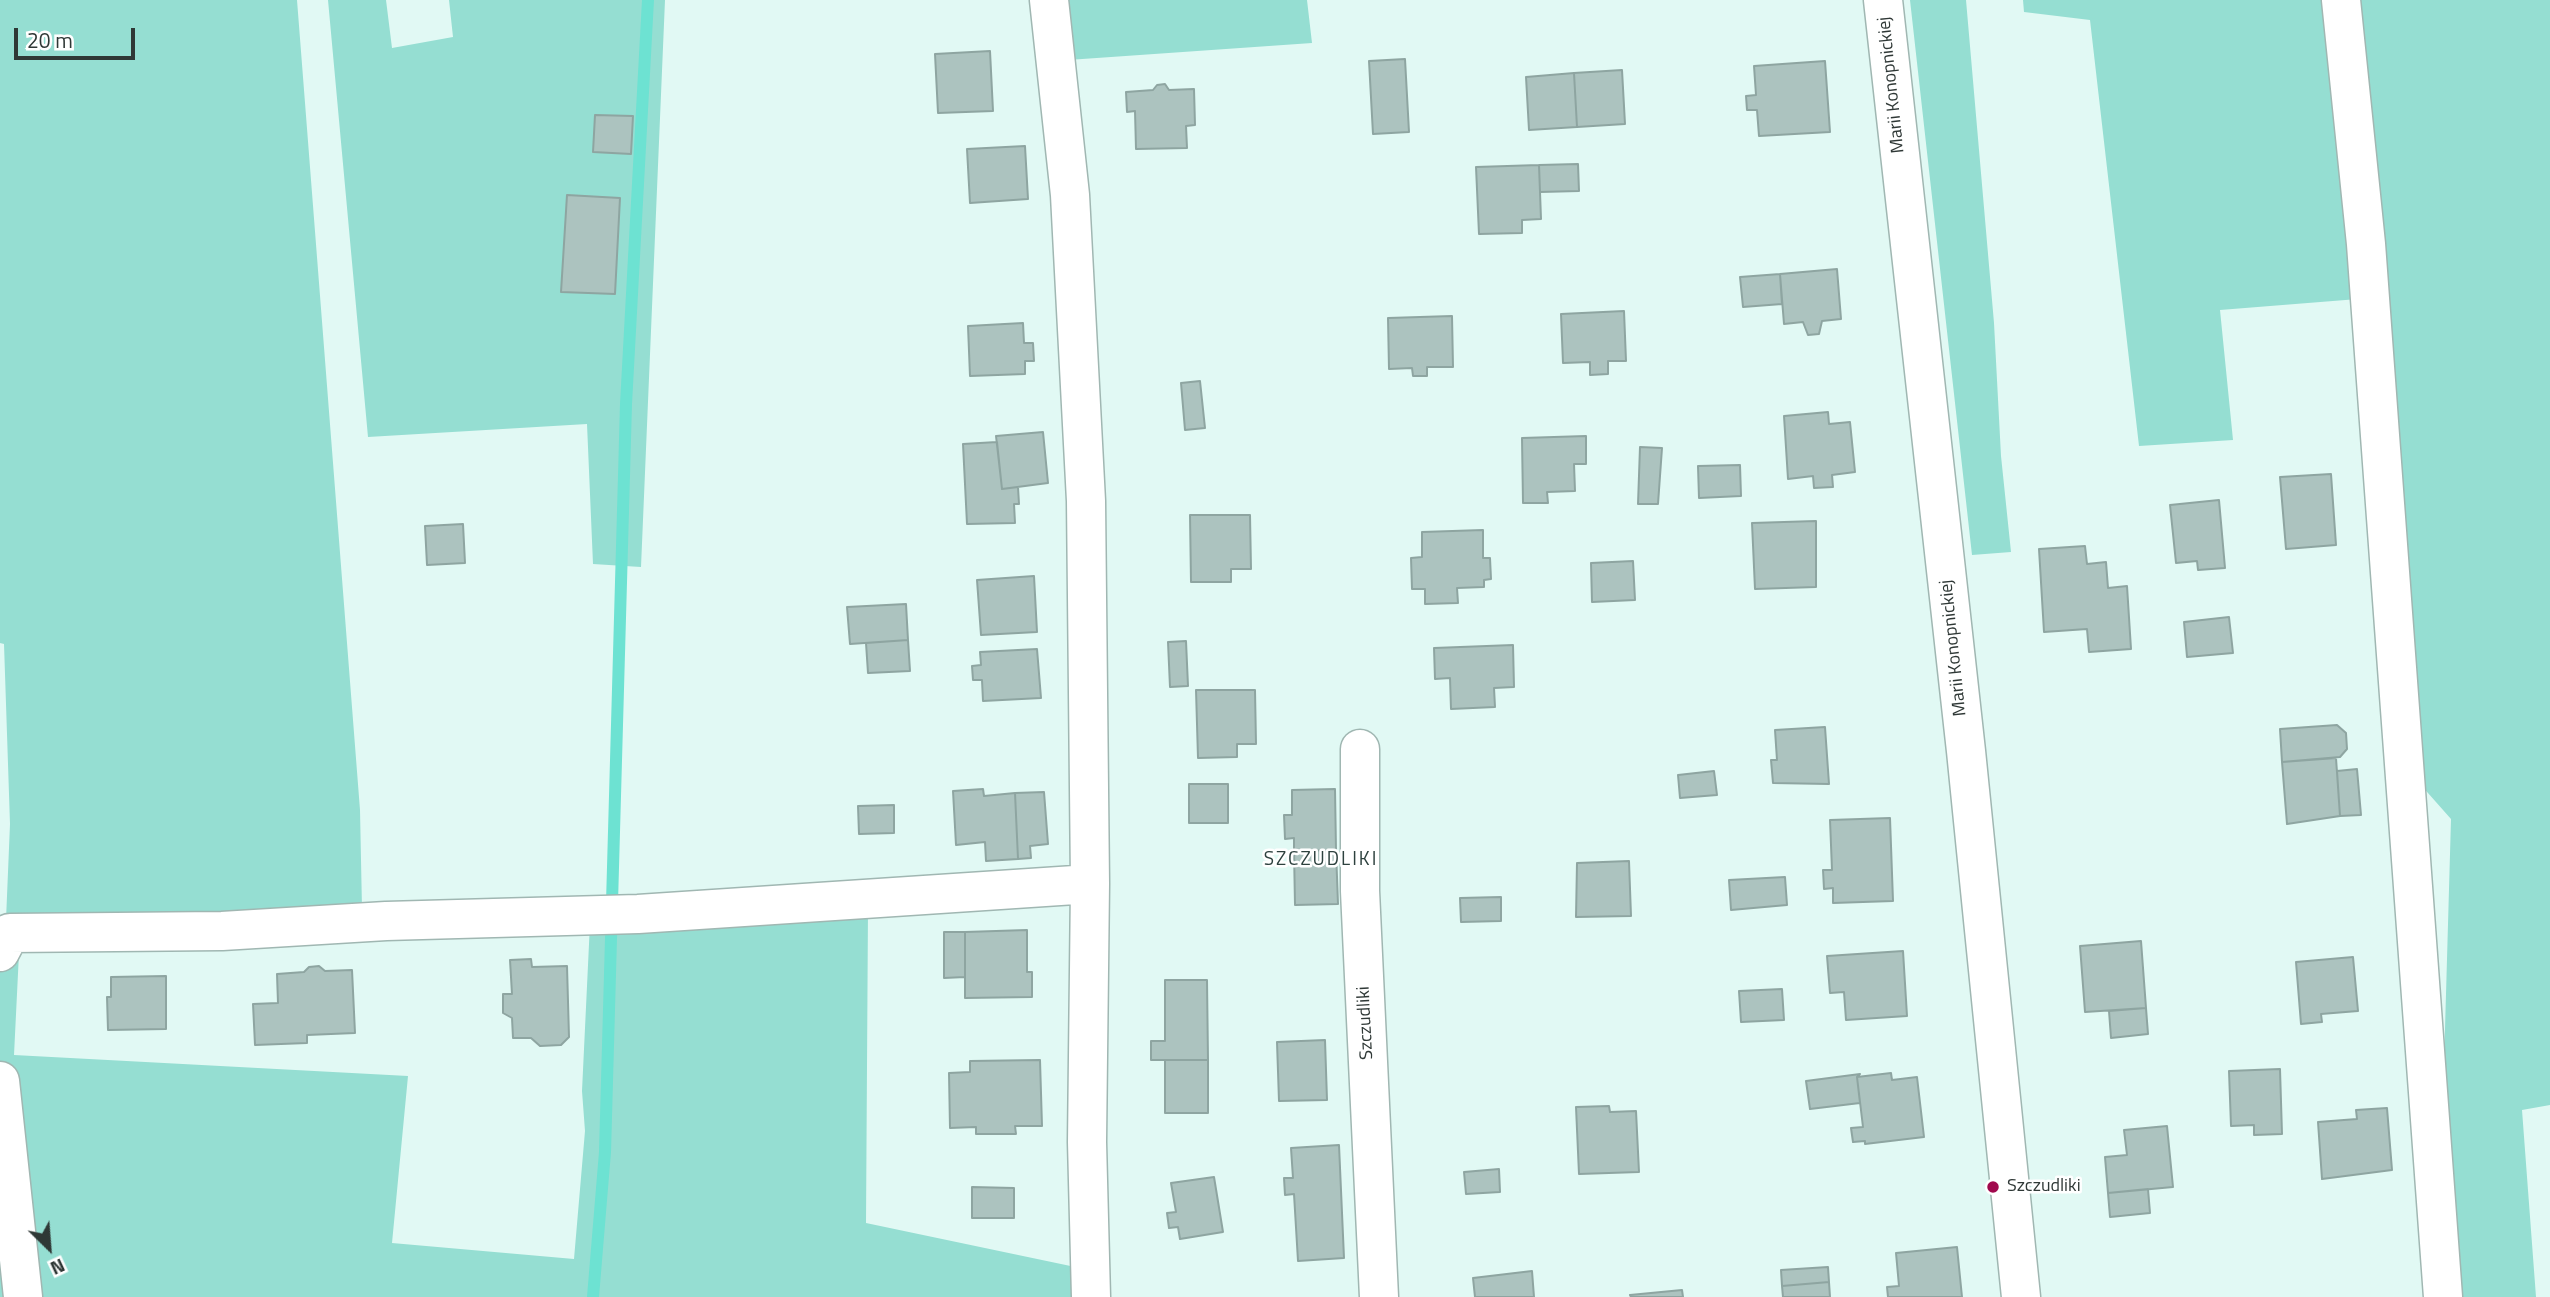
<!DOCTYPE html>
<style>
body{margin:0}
#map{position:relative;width:2550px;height:1297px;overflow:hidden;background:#e1f9f4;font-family:"Titillium Web",sans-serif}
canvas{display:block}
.north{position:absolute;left:14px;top:1213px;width:70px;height:70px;-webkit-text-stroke:5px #fff;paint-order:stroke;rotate:155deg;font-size:19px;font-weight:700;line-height:28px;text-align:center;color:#2f3836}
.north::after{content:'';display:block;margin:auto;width:24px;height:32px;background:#2f3836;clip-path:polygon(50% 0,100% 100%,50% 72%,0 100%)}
.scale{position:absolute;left:14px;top:28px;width:121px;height:32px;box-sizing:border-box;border:4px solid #2f3836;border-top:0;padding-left:9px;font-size:21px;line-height:24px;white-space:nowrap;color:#2f3836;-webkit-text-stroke:5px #fff;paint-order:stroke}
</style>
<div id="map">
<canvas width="2550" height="1297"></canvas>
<div class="north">N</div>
<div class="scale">20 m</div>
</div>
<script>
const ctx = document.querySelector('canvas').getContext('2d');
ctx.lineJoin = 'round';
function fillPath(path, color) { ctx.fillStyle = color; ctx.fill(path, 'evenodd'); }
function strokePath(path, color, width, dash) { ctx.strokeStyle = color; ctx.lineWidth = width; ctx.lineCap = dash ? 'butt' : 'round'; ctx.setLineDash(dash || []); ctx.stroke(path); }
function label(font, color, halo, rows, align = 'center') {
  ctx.font = font + ' "Titillium Web",sans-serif'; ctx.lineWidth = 5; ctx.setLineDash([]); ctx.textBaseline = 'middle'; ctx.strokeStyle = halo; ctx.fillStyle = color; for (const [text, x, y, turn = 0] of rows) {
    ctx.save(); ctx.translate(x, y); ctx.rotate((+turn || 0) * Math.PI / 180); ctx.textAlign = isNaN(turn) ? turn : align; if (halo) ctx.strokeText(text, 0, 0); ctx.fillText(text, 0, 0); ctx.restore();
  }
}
fillPath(new Path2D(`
 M0 0H297L360 810 362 909 6 921 19 953 14 1055 408 1076 392 1243 574 1259 585 1131 582 1091 590 923 868 909 866 1223 1080 1268 1077 1297H0V923L6 920 10 824 4 644 0 643Z
 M328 0H386L392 48 453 37 449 0H665L641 567 593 564 587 424 368 437Z
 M1063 0H1307L1312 43 1068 60Z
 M1910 0H1966L1994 323 2001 456 2011 552 1972 555Z
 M2023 0H2326L2358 299 2220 310 2233 440 2139 446 2090 20 2024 12Z
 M2345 0H2550V1105L2522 1110 2536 1297H2462L2444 1064 2451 819 2420 784Z`), '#95ded2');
strokePath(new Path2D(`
 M593 1297 605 1152 626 404 648 0`), '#6de2d2', 12);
const building = new Path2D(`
 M990 51 993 111 938 113 935 54Z
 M1405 59 1409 132 1373 134 1369 61Z
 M1825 61 1830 132 1759 136 1757 110H1747L1746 96 1756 95 1754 66Z
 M1622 70 1625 124 1577 127 1574 73Z
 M1574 73 1577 127 1529 130 1526 77Z
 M1165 84 1169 90 1194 89 1195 125 1186 126 1187 148 1136 149 1135 111 1127 112 1126 92 1153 90 1157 85Z
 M595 115 633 116 631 154 593 152Z
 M1025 146 1028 199 970 203 967 149Z
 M1578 164 1579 191 1540 192 1539 165Z
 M1539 165 1541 219 1522 220V233L1479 234 1476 167Z
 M567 195 620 198 615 294 561 292Z
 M1837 269 1841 319 1822 321 1819 334 1808 335 1803 322 1784 324 1780 274Z
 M1780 274 1782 304 1743 307 1740 277Z
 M1624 311 1626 361H1608V374L1590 375V362L1563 363 1561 314Z
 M1452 316 1453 367H1427V376H1413L1412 368 1389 369 1388 318Z
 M1023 323 1024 343H1033L1034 361H1025V374L970 376 968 326Z
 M1200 381 1205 428 1185 430 1181 383Z
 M1828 412 1829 424 1850 422 1855 472 1832 475 1833 487 1814 488 1813 476 1788 479 1784 416Z
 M1043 432 1048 483 1002 489 996 436Z
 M1586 436V464H1574L1575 491 1547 492 1548 503H1523L1522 438Z
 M997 442 1002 489 1018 487 1019 504H1014L1015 523 967 524 963 444Z
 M1640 447 1662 448 1658 504H1638Z
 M1740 465 1741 496 1699 498 1698 466Z
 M2331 474 2336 545 2286 549 2280 477Z
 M2219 500 2225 568 2198 570 2197 561 2176 563 2170 505Z
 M1190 515H1250L1251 569H1231V582H1191Z
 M1816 521V587L1755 589 1752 523Z
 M463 524 465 563 427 565 425 526Z
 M1483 530V558H1490L1491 579 1484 580V587L1457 588 1458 603 1425 604V589H1412L1411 558 1422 557V532Z
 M2085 546 2087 564 2106 562 2108 588 2127 586 2131 649 2089 652 2087 629 2044 632 2039 549Z
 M1633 561 1635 600 1592 602 1591 563Z
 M1034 576 1037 632 981 635 977 580Z
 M906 604 908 640 850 644 847 607Z
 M2229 617 2233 653 2187 657 2184 622Z
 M908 640 910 671 868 673 866 643Z
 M1186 641 1188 686 1170 687 1168 642Z
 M1513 645 1514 687 1494 688 1495 707 1451 709 1450 678 1435 679 1434 648Z
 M1037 649 1041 698 983 701 982 680H973L972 666 981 665 980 652Z
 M1196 690H1255L1256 744H1237V757L1198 758Z
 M2337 725 2346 733 2347 749 2340 757 2282 762 2280 729Z
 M1825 727 1829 784 1773 783 1771 760H1777L1775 730Z
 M2336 758 2340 816 2287 824 2282 762Z
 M2357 769 2361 815 2340 816 2337 771Z
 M1714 771 1717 795 1680 798 1678 775Z
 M1189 784H1228V823H1189Z
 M983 789 984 796 1015 793 1018 859 986 861 985 842 956 845 953 791Z
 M1335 789 1336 850 1294 851V838L1285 839 1284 815H1292V790Z
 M1044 792 1048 844 1030 846 1031 858 1018 859 1015 793Z
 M894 805V833L859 834 858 806Z
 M1890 818 1893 901 1833 903V888L1824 889 1823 870H1832L1830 820Z
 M1336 850 1338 904 1295 905 1294 851Z
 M1629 861 1631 916 1576 917 1577 863Z
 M1785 877 1787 905 1731 910 1729 880Z
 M1501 897V921L1461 922 1460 898Z
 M1027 930V972H1032V997L965 998V932Z
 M944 932H965V977L944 978Z
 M2141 941 2146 1008 2085 1012 2080 946Z
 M1903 951 1907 1016 1846 1020 1844 992 1830 993 1827 956Z
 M2353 957 2358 1011 2321 1014 2322 1022 2301 1024 2296 962Z
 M531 959 532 967 567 966 569 1037 561 1045 540 1046 531 1038H513L512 1018 503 1013V994H512L510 960Z
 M319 966 325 971 352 970 355 1033 307 1035V1043L255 1045 253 1004 278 1003 277 974 304 972 309 967Z
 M166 976V1029L108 1030 107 997H111V977Z
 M1165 980H1207L1208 1060H1151V1041H1165Z
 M1782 989 1784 1020 1741 1022 1739 991Z
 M2146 1008 2148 1034 2111 1038 2109 1011Z
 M1325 1040 1327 1100 1279 1101 1277 1042Z
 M1040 1060 1042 1126H1015L1016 1134H976V1127L950 1128 949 1073 970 1072V1061Z
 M1165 1060H1208V1113H1165Z
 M2280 1069 2282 1134 2254 1135V1125L2231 1126 2229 1071Z
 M1891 1073 1892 1080 1917 1077 1924 1137 1865 1144V1141L1853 1142 1851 1128 1863 1127 1857 1077Z
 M1860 1074 1857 1077 1860 1103 1810 1109 1806 1081Z
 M1609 1106 1610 1112 1636 1111 1639 1172 1579 1174 1576 1107Z
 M2387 1108 2392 1170 2322 1179 2318 1122 2357 1119 2356 1110Z
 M2167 1126 2173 1187 2108 1193 2105 1157 2127 1155 2124 1130Z
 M1339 1145 1344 1258 1298 1261 1294 1194 1285 1195 1284 1178H1293L1291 1148Z
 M1499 1169 1500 1192 1466 1194 1464 1172Z
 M1214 1177 1223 1232 1180 1239 1178 1227 1169 1228 1167 1213 1176 1212 1171 1183Z
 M972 1187 1014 1188V1218H972Z
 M2148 1189 2150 1213 2110 1217 2108 1193Z
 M1957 1247 1962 1297H1888L1887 1287 1899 1286 1896 1253Z
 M1828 1267 1829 1282 1782 1286 1781 1270Z
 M1532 1271 1534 1297H1475L1473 1278Z
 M1829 1282 1830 1297H1783L1782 1286Z
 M1682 1290 1683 1297H1631L1630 1295Z`);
fillPath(building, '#acc3bf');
strokePath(building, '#8ea5a1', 2);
const minor = new Path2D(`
 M1049 0 1070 195 1086 501 1090 884 1087 1142 1091 1297
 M1883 0 1966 751 2021 1297
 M2341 0 2366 244 2443 1297
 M1360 749V891L1379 1297
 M0 952 10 933 222 931 386 921 638 914 1090 884
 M0 1081 23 1297`);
strokePath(minor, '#a0b7b2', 41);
strokePath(minor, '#fff', 38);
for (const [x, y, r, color] of [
 [1993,1187,7,"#a0094d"]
]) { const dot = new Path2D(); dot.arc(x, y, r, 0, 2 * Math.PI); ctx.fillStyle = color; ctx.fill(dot); strokePath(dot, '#fff', 2.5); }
label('18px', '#2f3836', '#fff', [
 ["Marii Konopnickiej",1892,85,-96],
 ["Marii Konopnickiej",1954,648,-96],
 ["Szczudliki",1366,1023,-93]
]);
label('18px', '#2f3836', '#fff', [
 ["Szczudliki",2007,1187]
], 'left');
ctx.letterSpacing = '2px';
label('19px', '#2d413e', '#fff', [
 ["SZCZUDLIKI",1321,860]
]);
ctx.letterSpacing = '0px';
</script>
